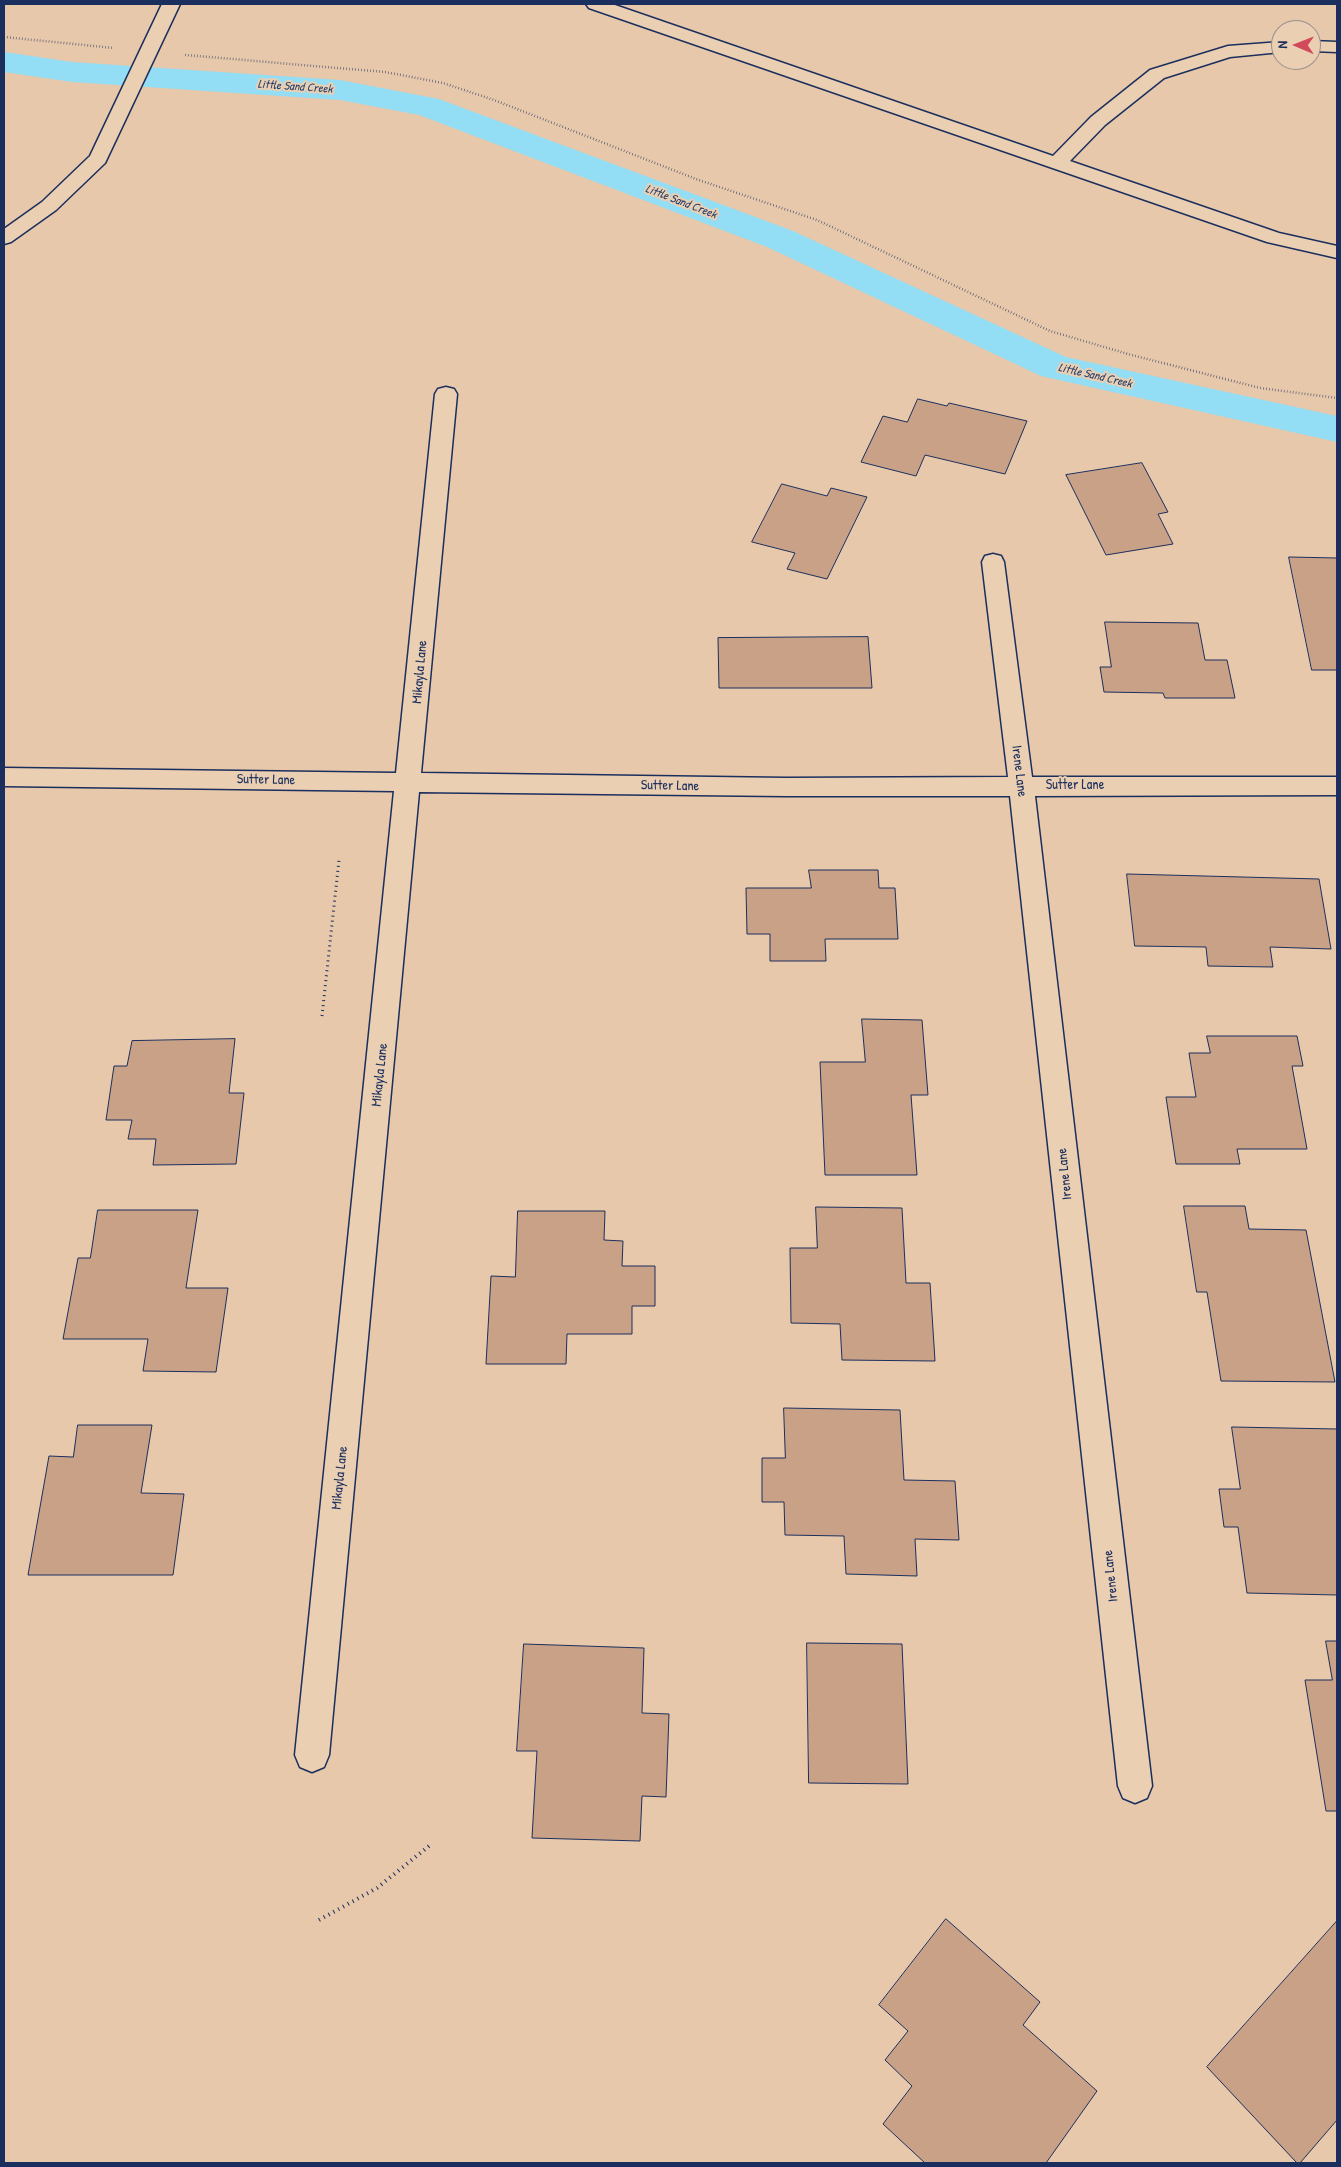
<!DOCTYPE html>
<style>
body{margin:0}
#map{position:relative;width:1341px;height:2167px;overflow:hidden;background:#e7c8aa;font-family:"Patrick Hand",sans-serif}
canvas{display:block}
.frame{position:absolute;inset:0;border:5px solid #1b2f5e;pointer-events:none}
.north{position:absolute;left:1271px;top:20px;width:50px;height:50px;box-sizing:border-box;background:#ebcfb2;border:1px solid #988f90;border-radius:50%;rotate:271deg;font-size:14px;font-weight:700;line-height:20px;text-align:center;color:#1b2f5e}
.north::after{content:'';display:block;margin:auto;width:18px;height:22px;background:#d1495b;clip-path:polygon(50% 0,100% 100%,50% 72%,0 100%)}
</style>
<div id="map">
<canvas width="1341" height="2167"></canvas>
<div class="frame"></div>
<div class="north">N</div>
</div>
<script>
const ctx = document.querySelector('canvas').getContext('2d');
ctx.lineJoin = 'round';
function fillPath(path, color) { ctx.fillStyle = color; ctx.fill(path, 'evenodd'); }
function strokePath(path, color, width, dash) { ctx.strokeStyle = color; ctx.lineWidth = width; ctx.lineCap = dash ? 'butt' : 'round'; ctx.setLineDash(dash || []); ctx.stroke(path); }
function label(font, color, halo, rows, align = 'center') {
  ctx.font = font + ' "Patrick Hand",sans-serif'; ctx.lineWidth = 4; ctx.setLineDash([]); ctx.textBaseline = 'middle'; ctx.strokeStyle = halo; ctx.fillStyle = color; for (const [text, x, y, turn = 0] of rows) {
    ctx.save(); ctx.translate(x, y); ctx.rotate((+turn || 0) * Math.PI / 180); ctx.textAlign = isNaN(turn) ? turn : align; if (halo) ctx.strokeText(text, 0, 0); ctx.fillText(text, 0, 0); ctx.restore();
  }
}
fillPath(new Path2D(`
 M4 52 72 62 340 80 439 99 793 231 1066 357 1337 416V442L1041 376 767 247 419 115 340 100 72 82 4 72Z`), '#93ddf5');
const building = new Path2D(`
 M918 399 947 406 949 403 1027 421 1005 474 925 455 916 476 861 462 883 416 907 422Z
 M1142 463 1168 512 1158 514 1173 544 1106 555 1066 475Z
 M782 484 827 496 831 488 867 497 827 579 787 569 795 553 752 542Z
 M1289 557 1337 558V670H1312Z
 M1105 622 1198 623 1205 660H1227L1235 698H1165L1163 693 1104 692 1100 667H1111Z
 M868 637 872 688H719L718 638Z
 M809 870H878L879 888H895L898 939H825L826 961H770V934H747L746 888H811Z
 M1127 874 1319 879 1331 949 1270 947 1273 967 1208 966 1206 947 1135 946Z
 M862 1019 922 1020 928 1095H911L917 1175H825L820 1062H865Z
 M1207 1036H1297L1303 1066H1292L1307 1149H1237L1240 1164H1176L1166 1097H1196L1189 1053H1210Z
 M235 1039 229 1093H244L236 1164 153 1165 156 1139H128L132 1120H106L114 1066H127L132 1041Z
 M1184 1206H1245L1249 1229 1306 1230 1335 1382 1221 1381 1207 1292H1197Z
 M816 1207 902 1208 906 1283H930L935 1361 842 1360 840 1324 791 1323 790 1248H817Z
 M98 1210H198L186 1288H228L216 1372 143 1371 148 1339H63L78 1258H90Z
 M518 1211H605L604 1240 623 1241 622 1266H655V1306H632V1334H567L566 1364H486L491 1276 515 1277Z
 M784 1408 900 1410 904 1480 955 1481 959 1540 915 1539 917 1576 846 1574 844 1536 785 1535 784 1502H762V1458H785Z
 M78 1425H152L141 1493 184 1494 173 1575H28L49 1456 73 1457Z
 M1232 1427 1337 1429V1595L1247 1593 1238 1527H1224L1219 1489H1240Z
 M1326 1641H1337V1811H1326L1305 1680H1332Z
 M807 1643 902 1644 908 1784 809 1783Z
 M524 1644 644 1648 642 1713 669 1714 666 1797 642 1796 640 1841 532 1838 537 1751H517Z
 M946 1919 1040 2002 1023 2025 1097 2091 1046 2163H925L883 2124 912 2086 885 2060 908 2031 879 2005Z
 M1337 1921V2120L1300 2163H1297L1207 2067Z`);
fillPath(building, '#c9a186');
strokePath(building, '#1b2f5e', 1);
const street = new Path2D(`
 M162 4H180L105 163 56 210 11 242 4 244V229L42 202 90 156Z
 M586 4H612L1053 156 1091 117 1150 70 1228 46 1281 42V52L1230 57 1164 78 1105 125 1070 161 1279 233 1337 246V258L1267 242 589 8Z
 M1311 41 1337 42V52L1311 51Z
 M446 387 454 389 457 394 421 773 786 778 1008 777 982 562 985 556 993 554 1001 556 1004 562 1032 777H1337V795L1035 796 1152 1786 1147 1798 1135 1803 1123 1798 1118 1786 1010 796H786L419 792 329 1755 324 1767 312 1772 300 1767 295 1755 394 791 4 786V768L396 773 435 394 438 389Z`);
strokePath(street, '#1b2f5e', 3);
strokePath(new Path2D(`
 M4 37 114 48
 M185 55 385 72 443 83 494 100 696 179 817 220 1050 331 1128 354 1260 388 1337 398`), '#1b2f5e', 2.5, [0.5, 2.5]);
strokePath(new Path2D(`
 M322 1016 339 860`), '#1b2f5e', 3, [1, 4]);
strokePath(new Path2D(`
 M319 1920 377 1888 429 1846`), '#1b2f5e', 4, [1, 4.5]);
fillPath(street, '#ebcfb2');
label('italic 12px', '#27406d', '#ebcfb2', [
 ["Little Sand Creek",295,87,4],
 ["Little Sand Creek",681,202,21],
 ["Little Sand Creek",1095,376,13]
]);
label('14px', '#1b2f5e', '#ebcfb2', [
 ["Mikayla Lane",420,672,-85],
 ["Irene Lane",1019,771,83],
 ["Sutter Lane",266,780,1],
 ["Sutter Lane",1075,785],
 ["Sutter Lane",670,786,1],
 ["Mikayla Lane",380,1075,-84],
 ["Irene Lane",1065,1174,-96],
 ["Mikayla Lane",340,1478,-84],
 ["Irene Lane",1111,1576,-96]
]);
</script>
